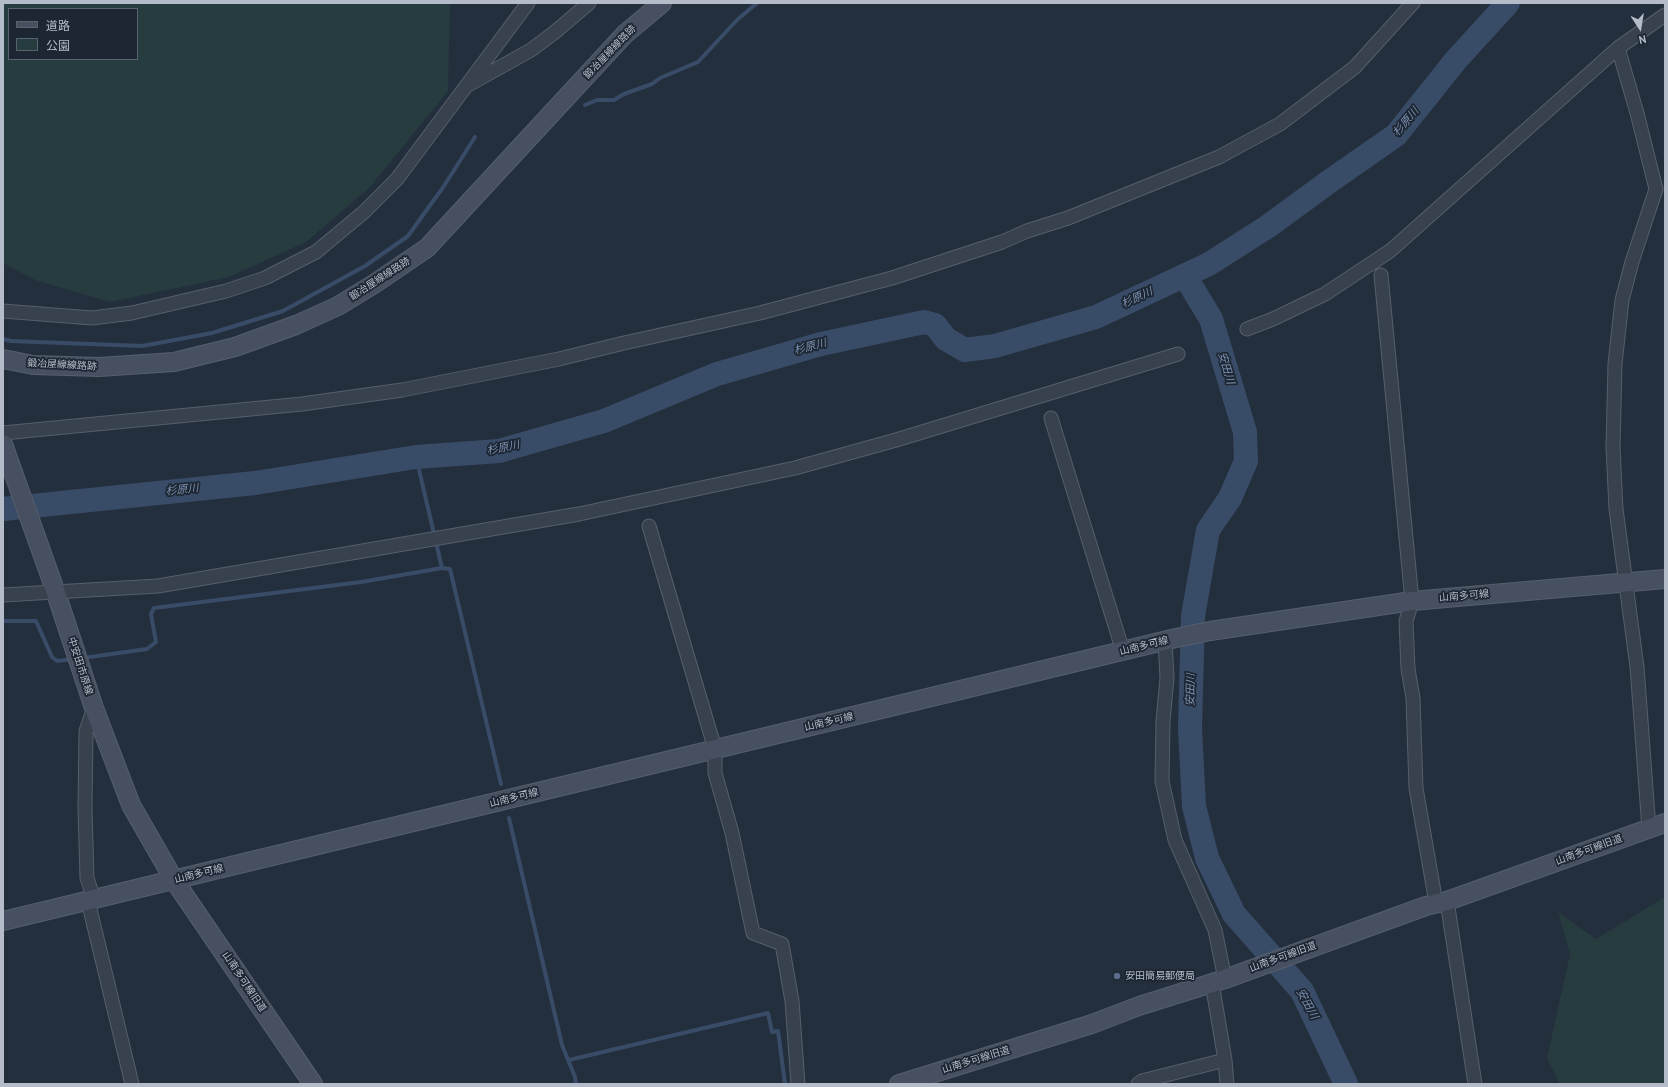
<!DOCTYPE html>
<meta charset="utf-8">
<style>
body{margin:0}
#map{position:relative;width:1668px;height:1087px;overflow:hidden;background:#242f3e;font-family:"PT Sans","Noto Sans JP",sans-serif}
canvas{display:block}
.frame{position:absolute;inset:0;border:4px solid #b4bcc9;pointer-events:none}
.legend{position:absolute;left:8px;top:8px;width:130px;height:52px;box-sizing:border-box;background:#1d2633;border:1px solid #59626f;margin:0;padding:5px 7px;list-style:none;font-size:12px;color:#b4bcc9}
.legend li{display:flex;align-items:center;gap:8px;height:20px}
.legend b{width:20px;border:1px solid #59626f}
.north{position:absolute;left:1620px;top:8px;width:40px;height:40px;-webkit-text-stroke:3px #1d2633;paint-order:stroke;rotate:168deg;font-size:11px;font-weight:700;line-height:16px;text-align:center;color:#b4bcc9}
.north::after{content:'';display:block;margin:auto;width:14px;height:18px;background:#b4bcc9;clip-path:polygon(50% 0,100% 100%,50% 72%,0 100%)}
</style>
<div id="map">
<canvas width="1668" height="1087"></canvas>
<div class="frame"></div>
<ul class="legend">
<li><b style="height:5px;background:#465061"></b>道路</li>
<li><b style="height:11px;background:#263c3f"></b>公園</li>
</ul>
<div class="north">N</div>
</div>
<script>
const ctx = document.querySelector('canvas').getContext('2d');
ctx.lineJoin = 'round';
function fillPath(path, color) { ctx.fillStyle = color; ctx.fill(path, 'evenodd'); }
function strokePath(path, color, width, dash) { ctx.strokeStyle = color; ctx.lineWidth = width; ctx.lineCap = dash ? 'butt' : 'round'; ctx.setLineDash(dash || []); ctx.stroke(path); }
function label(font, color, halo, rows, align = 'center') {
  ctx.font = font + ' "PT Sans","Noto Sans JP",sans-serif'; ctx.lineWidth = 3.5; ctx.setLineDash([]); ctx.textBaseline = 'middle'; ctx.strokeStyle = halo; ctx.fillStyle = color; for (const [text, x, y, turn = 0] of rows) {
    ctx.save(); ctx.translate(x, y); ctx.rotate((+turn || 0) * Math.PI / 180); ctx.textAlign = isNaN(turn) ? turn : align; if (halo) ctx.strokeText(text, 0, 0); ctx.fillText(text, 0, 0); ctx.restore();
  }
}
fillPath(new Path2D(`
 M3 3H450L448 91 370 187 306 242 229 277 110 302 35 280 3 263ZM9 9H137V59H9Z
 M1665 897V1084H1560L1547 1058 1570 954 1558 912 1596 939Z`), '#263c3f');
strokePath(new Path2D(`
 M585 105 597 100H614L624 94 652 84 660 78 698 62 737 20 757 3
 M3 339 11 341 142 346 212 333 283 311 365 266 408 236 444 186 475 137
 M416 457 442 568 450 569 501 784
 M3 621H36L52 657 57 661 74 659
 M83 658 147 649 156 642 151 614 154 608 361 582 442 568
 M509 818 562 1045 575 1077 576 1084
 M569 1060 768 1013 772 1032 778 1031 785 1084`), '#394c67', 4);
strokePath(new Path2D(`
 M1185 276 1211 319 1245 432 1246 461 1230 498 1208 530 1193 616 1190 728 1194 806 1207 858 1234 914 1302 991 1346 1084
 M3 509 255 483 416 457 499 451 604 421 717 374 821 344 924 322 935 325 946 339 965 350 995 346 1096 317 1209 264 1267 227 1330 181 1396 135 1456 60 1508 3`), '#394c67', 24);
const street = new Path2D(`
 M1618 48 1637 113 1656 189 1632 262 1622 300 1615 364 1613 447 1616 509 1637 667 1649 829
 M468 85 531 50 555 32 589 3
 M1381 275 1412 601 1406 621 1408 669 1413 698 1416 788 1436 903
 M3 311 92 318 132 313 226 291 265 278 316 252 364 212 397 179 528 3
 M1247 329 1273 319 1325 294 1390 251 1618 48 1665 15
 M1051 418 1121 645 1118 653
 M3 433 302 404 402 390 559 359 624 343 760 313 892 278 1002 242 1027 231 1068 218 1219 157 1280 124 1355 67 1413 3
 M649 526 715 749V773L732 833 753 933 782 944 792 1001 798 1084
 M3 595 158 586 579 514 795 468 896 440 1178 354
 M1165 641 1167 678 1163 721 1162 781 1175 840 1215 930 1225 979
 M94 899 87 878 85 808 86 731 94 708
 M88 901 132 1084
 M1447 901 1475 1084
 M1212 983 1225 1060 1227 1084
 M1138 1084 1142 1081 1225 1060`);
const secondary = new Path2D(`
 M3 359 33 365 99 367 174 362 235 347 296 325 338 306 374 284 427 248 625 34 662 3
 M3 444 54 587 94 708 131 805 174 880 313 1084
 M3 921 1176 638 1210 631 1412 601 1665 579
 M899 1084 1092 1024 1139 1006 1225 979 1426 906 1447 901 1665 823`);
strokePath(street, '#565f6c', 15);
strokePath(secondary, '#565f6c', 20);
strokePath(street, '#38414e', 13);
strokePath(secondary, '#465061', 18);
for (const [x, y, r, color] of [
 [1117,976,4,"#5c6f8a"]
]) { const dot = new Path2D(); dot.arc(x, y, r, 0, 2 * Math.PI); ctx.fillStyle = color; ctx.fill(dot); strokePath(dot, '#1d2633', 1.5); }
label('10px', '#b4bcc9', '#1d2633', [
 ["鍛冶屋線線路跡",610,52,-46],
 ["鍛冶屋線線路跡",380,279,-33],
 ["鍛冶屋線線路跡",62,365,3],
 ["山南多可線",1464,596,-5],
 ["山南多可線",1144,646,-14],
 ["中安田市原線",80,666,72],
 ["山南多可線",829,722,-13],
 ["山南多可線",514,798,-14],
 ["山南多可線旧道",1589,850,-20],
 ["山南多可線",199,874,-14],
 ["山南多可線旧道",1283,957,-20],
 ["山南多可線旧道",244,982,56],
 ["山南多可線旧道",976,1060,-17]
]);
label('10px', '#b4bcc9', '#1d2633', [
 ["安田簡易郵便局",1125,976]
], 'left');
label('italic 11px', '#7c92b1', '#1d2633', [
 ["杉原川",1406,122,-50],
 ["杉原川",1137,298,-25],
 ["杉原川",810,347,-15],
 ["安田川",1226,368,73],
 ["杉原川",503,448,-11],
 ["杉原川",182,490,-6],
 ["安田川",1191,690,-89],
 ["安田川",1307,1004,61]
]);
</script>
